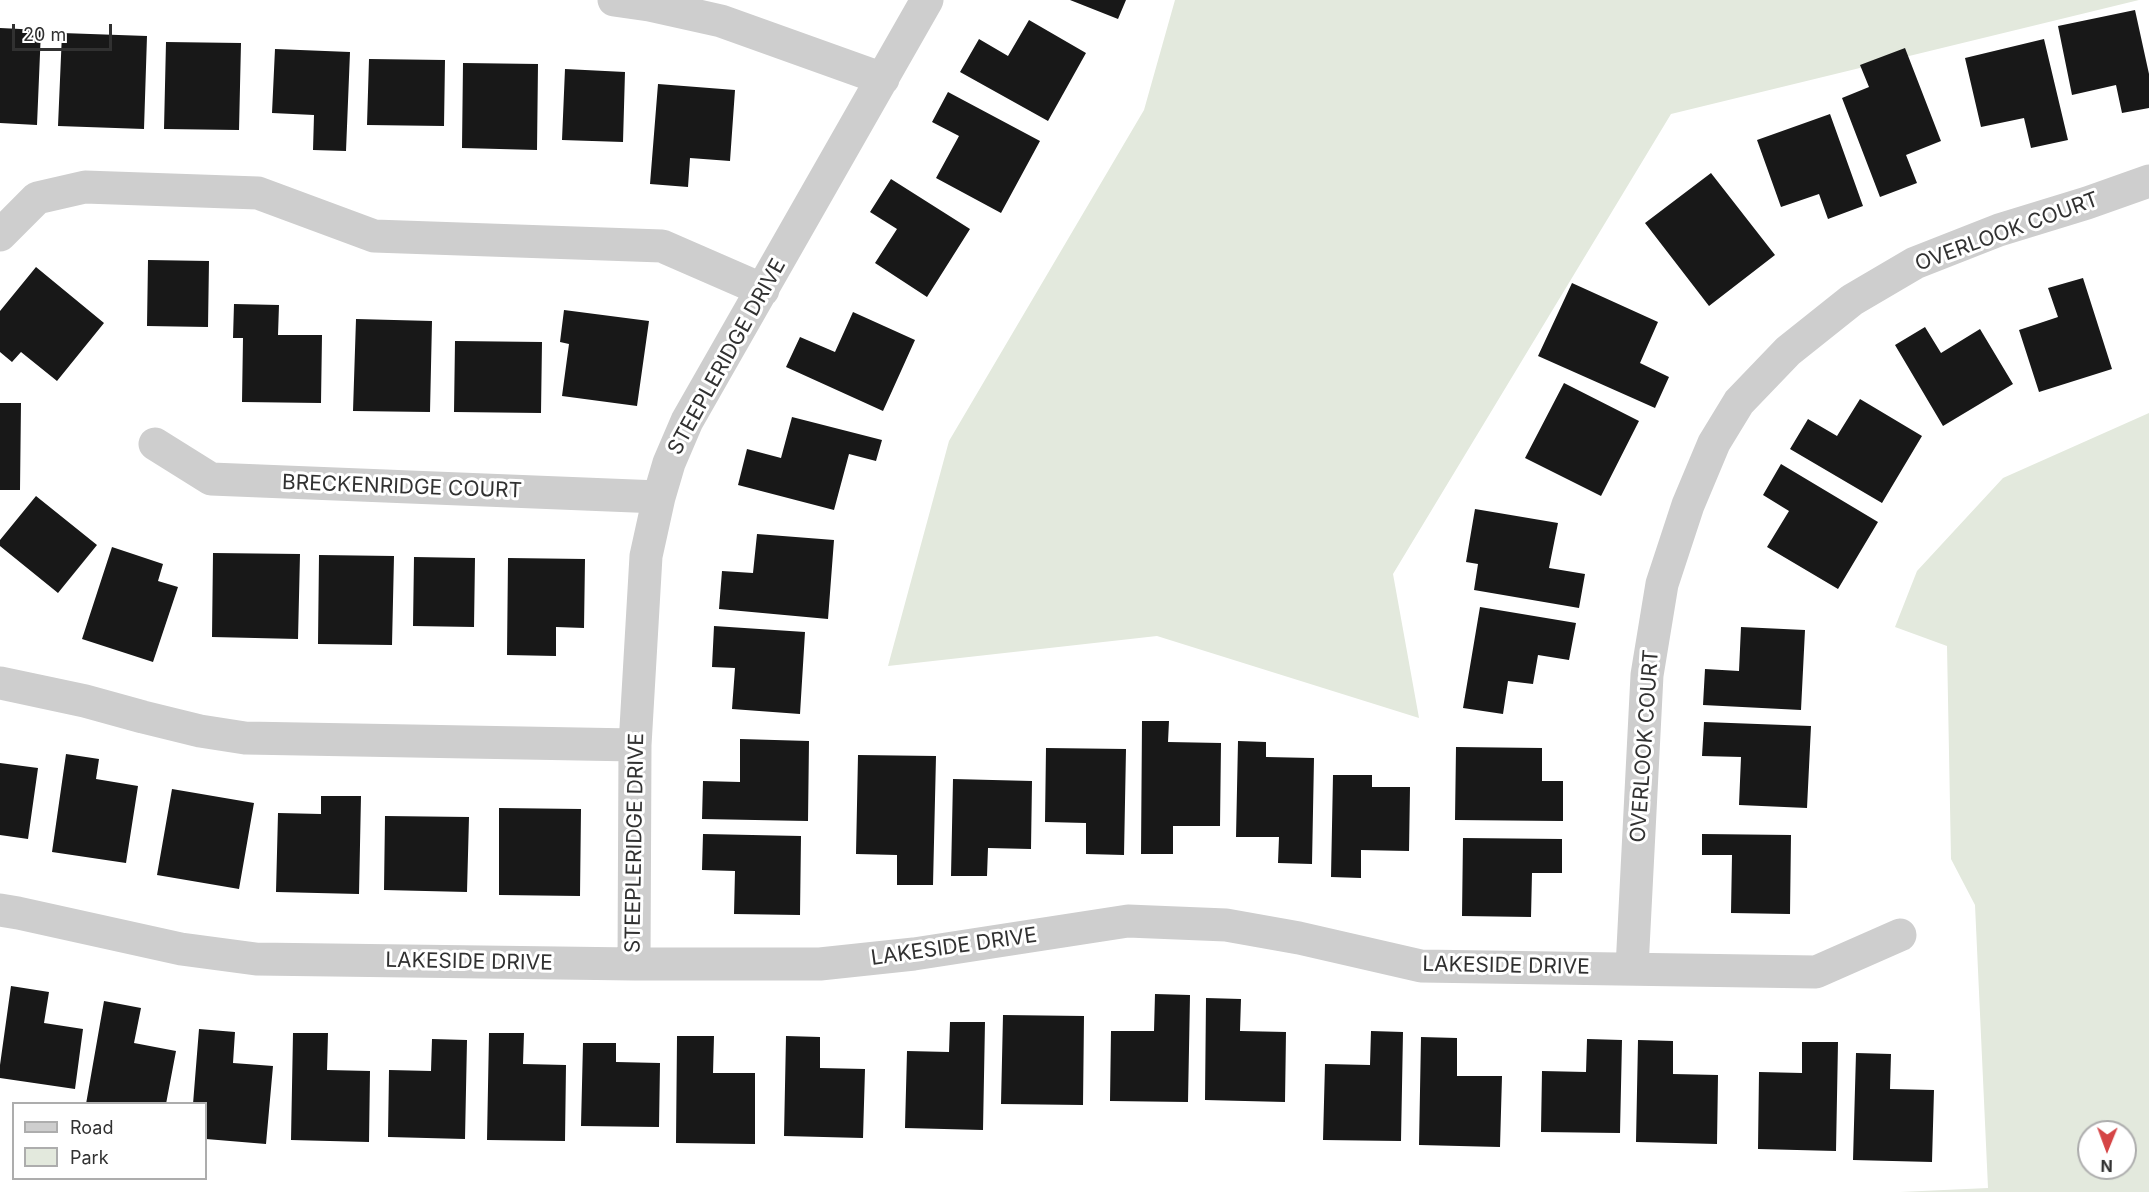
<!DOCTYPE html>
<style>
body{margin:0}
#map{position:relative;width:2149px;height:1192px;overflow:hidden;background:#fff;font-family:Inter,sans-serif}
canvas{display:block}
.legend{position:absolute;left:12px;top:1102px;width:195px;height:78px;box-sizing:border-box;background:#fff;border:2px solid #adadad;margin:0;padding:8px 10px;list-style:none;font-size:18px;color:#313131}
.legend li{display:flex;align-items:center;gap:12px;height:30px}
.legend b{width:30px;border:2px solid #adadad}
.north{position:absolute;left:2077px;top:1120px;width:60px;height:60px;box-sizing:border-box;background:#fff;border:2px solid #adadad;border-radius:50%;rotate:181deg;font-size:16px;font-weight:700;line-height:24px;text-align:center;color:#313131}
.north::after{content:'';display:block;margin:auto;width:21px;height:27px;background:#d54546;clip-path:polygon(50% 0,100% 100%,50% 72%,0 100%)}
.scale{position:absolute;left:12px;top:24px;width:100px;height:27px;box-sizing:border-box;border:3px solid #313131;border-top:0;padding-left:8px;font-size:18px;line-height:21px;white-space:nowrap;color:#313131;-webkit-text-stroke:4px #fff;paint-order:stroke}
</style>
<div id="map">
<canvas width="2149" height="1192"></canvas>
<ul class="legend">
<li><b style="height:8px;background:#cecece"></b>Road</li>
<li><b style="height:16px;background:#e3e9dd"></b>Park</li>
</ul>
<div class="north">N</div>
<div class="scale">20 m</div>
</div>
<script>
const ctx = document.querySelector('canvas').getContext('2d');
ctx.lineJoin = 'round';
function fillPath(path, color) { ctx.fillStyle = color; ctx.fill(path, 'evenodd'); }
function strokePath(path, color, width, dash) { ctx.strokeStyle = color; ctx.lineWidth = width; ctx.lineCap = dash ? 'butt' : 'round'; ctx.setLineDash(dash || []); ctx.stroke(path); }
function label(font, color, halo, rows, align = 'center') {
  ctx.font = font + ' Inter,sans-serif'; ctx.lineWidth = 6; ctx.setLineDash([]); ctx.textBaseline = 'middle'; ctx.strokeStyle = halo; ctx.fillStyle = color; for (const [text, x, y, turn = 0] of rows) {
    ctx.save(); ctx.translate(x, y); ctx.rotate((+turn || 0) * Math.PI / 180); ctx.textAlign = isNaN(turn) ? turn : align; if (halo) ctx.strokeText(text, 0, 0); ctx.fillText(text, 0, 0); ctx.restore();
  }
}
fillPath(new Path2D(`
 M1175 0H2139L1671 114 1393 574 1419 718 1157 636 888 666 949 441 1144 110Z
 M2149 413V1192H1900L1988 1188 1975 905 1951 859 1947 646 1895 627 1917 571 2003 478ZM2089 1132H2125V1168H2089Z`), '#e3e9dd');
fillPath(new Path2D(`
 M1070 0H1126L1118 19Z
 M2135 10 2149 74V108L2122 113 2116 85 2072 95 2058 26Z
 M1029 20 1086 53 1048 121 960 72 979 39 1008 56Z
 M0 28 41 30 37 125 0 123Z
 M62 33 147 36 144 129 58 126Z
 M2044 39 2068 140 2031 148 2024 118 1981 127 1965 58Z
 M166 42 241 43 239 130 164 129Z
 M1905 48 1941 141 1906 155 1917 183 1880 197 1842 98 1869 87 1860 65Z
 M275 49 350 52 346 151 313 150 314 115 272 113Z
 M369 59 445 60 444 126 367 125Z
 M463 63 538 64 537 150 462 148Z
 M565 69 625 72 623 142 562 140Z
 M658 84 735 90 730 161 690 158 688 187 650 184Z
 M948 92 1040 141 1001 213 936 178 959 136 932 122Z
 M1830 114 1863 206 1828 219 1819 194 1781 207 1757 140Z
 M1711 173 1775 255 1709 306 1645 223Z
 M891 179 970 229 927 297 875 263 897 229 870 212Z
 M148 260 209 261 208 327 147 326Z
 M36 267 104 323 57 381 21 352 12 362 0 352V311Z
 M2083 278 2112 369 2039 392 2019 330 2058 317 2048 288Z
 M1572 283 1658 322 1640 363 1669 377 1655 408 1538 356Z
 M234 304 279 305 278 335H322L321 403 242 402 243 338H233Z
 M564 310 649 321 637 406 562 396 569 344 560 342Z
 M853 312 915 340 883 411 786 367 800 337 835 352Z
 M356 319 432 321 430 412 353 411Z
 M1925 327 1941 353 1980 329 2013 384 1943 426 1895 345Z
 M455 341 542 342 541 413 454 412Z
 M1564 383 1639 421 1601 496 1525 458Z
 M1860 399 1922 436 1882 503 1790 449 1808 419 1837 436Z
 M0 403H21L20 490H0Z
 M792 417 882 440 876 461 849 454 834 510 738 485 747 449 781 458Z
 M1781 464 1878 522 1838 589 1767 547 1789 511 1763 495Z
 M36 496 97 545 58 593 0 546V540Z
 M1475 509 1558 523 1549 568 1585 574 1579 608 1474 590 1478 564 1466 562Z
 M757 534 834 540 828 619 719 609 722 571 753 573Z
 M112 547 163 564 158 581 178 587 153 662 82 639Z
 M213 553 300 554 298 639 212 637Z
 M319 555 394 556 392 645 318 644Z
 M414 557 475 558 474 627 413 626Z
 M508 558 585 559 584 628 556 627V656L507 655Z
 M1480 607 1576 623 1569 660 1538 655 1533 684 1508 681 1503 714 1463 708Z
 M714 626 805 632 800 714 732 709 735 668 712 667Z
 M1741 627 1805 630 1801 710 1703 705 1705 669 1739 671Z
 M1142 721H1169L1168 742 1221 743 1220 826H1173V854H1141Z
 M1704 722 1811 726 1807 808 1739 805 1741 757 1702 756Z
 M740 739 809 741 808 821 702 819 703 781 740 782Z
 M1238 741 1266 742V757L1314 758 1312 864 1278 863 1279 837H1236Z
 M1456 747 1542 748V781H1563V821L1455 820Z
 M1046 748 1126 749 1124 855 1086 854V823L1045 822Z
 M66 754 99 759 96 779 138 786 126 863 52 852Z
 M858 755 936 756 933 885H897V855L856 854Z
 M0 763 38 768 28 839 0 835Z
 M1333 775H1372V787H1410L1409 851 1361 850V878L1331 877Z
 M953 779 1032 781 1031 849 988 848 987 876H951Z
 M172 789 254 803 239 889 157 875Z
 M321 796H361L359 894 276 892 278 813 321 814Z
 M499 808 581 809 580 896 499 895Z
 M385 816 469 817 467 892 384 890Z
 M703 834 801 836 800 915 734 914 735 871 702 870Z
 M1702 834 1791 835 1790 914 1731 913 1732 855H1702Z
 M1463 838 1562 839V873H1532L1531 917 1462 916Z
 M11 986 49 992 44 1023 83 1029 75 1089 0 1078V1065Z
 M1155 994 1190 995 1188 1102 1110 1101 1111 1031H1154Z
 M1206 998 1241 999 1240 1031 1286 1032 1285 1102 1205 1100Z
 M104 1001 141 1008 134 1043 176 1051 166 1104H86Z
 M1003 1015 1084 1016 1083 1105 1001 1104Z
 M950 1022H985L983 1130 905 1128 907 1051 949 1052Z
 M199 1029 235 1032 233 1063 273 1066 266 1144 206 1139V1104H193Z
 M1371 1031 1403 1032 1401 1141 1323 1140 1325 1064 1370 1065Z
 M293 1033H328L327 1070 370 1071 369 1142 291 1140Z
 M489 1033H524L523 1064 566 1065 565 1141 487 1140Z
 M677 1036H714L713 1073H755V1144L676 1143Z
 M786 1036 820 1037V1068L865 1069 863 1138 784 1136Z
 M1421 1037 1457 1038V1076H1502L1500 1147 1419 1145Z
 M432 1039 467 1040 465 1139 388 1137 389 1070 431 1071Z
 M1587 1039 1622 1040 1620 1133 1541 1132 1542 1071 1586 1072Z
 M1638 1040 1673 1041V1074L1718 1075 1717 1144 1636 1142Z
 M1802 1042H1838L1836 1151 1758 1149 1759 1072 1802 1073Z
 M583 1043H616V1062L660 1063 659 1127 581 1126Z
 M1856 1053 1891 1054 1890 1089 1934 1090 1932 1162 1853 1160Z`), '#181818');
strokePath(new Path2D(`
 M614 0 649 5 721 21 883 79
 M0 235 37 198 85 187 258 193 374 236 662 246 763 290
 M155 444 211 479 659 497
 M0 683 85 701 143 717 200 731 245 738 635 745
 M0 910 18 913 181 949 256 959 634 964H820L914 954 1128 921 1226 925 1299 938 1421 966 1816 972 1900 935
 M634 964 635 745 646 556 659 497 669 463 687 421 927 0
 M1632 968 1647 675 1662 584 1688 505 1714 443 1739 402 1788 351 1852 300 1915 263 1999 230 2087 203 2149 181`), '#cecece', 33);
label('21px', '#313131', '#fff', [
 ["OVERLOOK COURT",2007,232,-20],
 ["STEEPLERIDGE DRIVE",727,357,-61],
 ["BRECKENRIDGE COURT",402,487,2],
 ["OVERLOOK COURT",1645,746,-86],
 ["STEEPLERIDGE DRIVE",635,843,-89],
 ["LAKESIDE DRIVE",954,947,-8],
 ["LAKESIDE DRIVE",469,962,1],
 ["LAKESIDE DRIVE",1506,966,1]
]);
</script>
